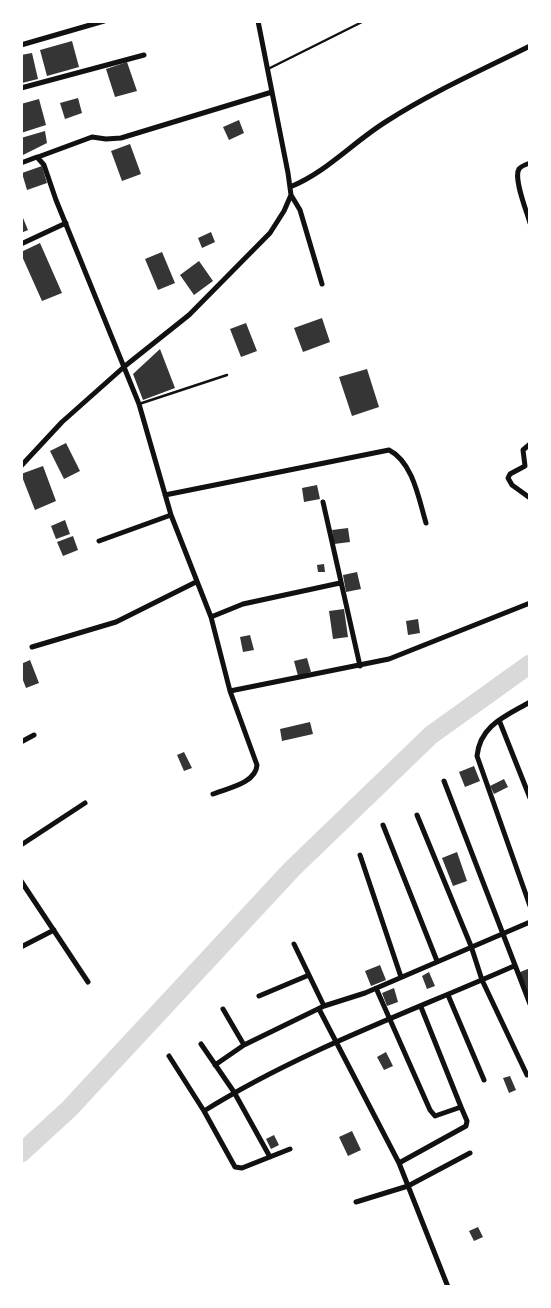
<!DOCTYPE html>
<style>
body{margin:0}
#map{position:relative;width:551px;height:1308px;overflow:hidden;background:#fff;font-family:"DM Sans",sans-serif}
canvas{display:block}
.frame{position:absolute;inset:0;border:23px solid #fff;pointer-events:none}
</style>
<div id="map">
<canvas width="551" height="1308"></canvas>
<div class="frame"></div>
</div>
<script>
const ctx = document.querySelector('canvas').getContext('2d');
ctx.lineJoin = 'round';
function strokePath(path, color, width, dash) { ctx.strokeStyle = color; ctx.lineWidth = width; ctx.lineCap = dash ? 'butt' : 'round'; ctx.setLineDash(dash || []); ctx.stroke(path); }
function fillPath(path, color) { ctx.fillStyle = color; ctx.fill(path, 'evenodd'); }
strokePath(new Path2D(`
 M21 1153 69 1109 292 869 431 735 530 664`), '#d9d9d9', 19);
fillPath(new Path2D(`
 M72 41 79 67 47 76 40 50Z
 M32 53 38 79 22 83 21 55Z
 M127 62 137 91 115 97 106 69Z
 M78 98 82 113 65 119 60 103Z
 M39 99 46 125 21 133V104Z
 M239 120 244 133 229 140 223 127Z
 M45 131 47 143 21 156V138Z
 M130 144 141 174 122 181 111 151Z
 M42 166 47 183 27 190 22 173Z
 M21 213 28 230 21 233Z
 M211 232 215 242 202 248 198 238Z
 M40 243 62 293 42 301 21 254V252Z
 M162 252 175 283 158 290 145 259Z
 M199 261 213 281 194 295 180 275Z
 M322 318 330 342 303 352 294 328Z
 M246 323 257 351 241 357 230 329Z
 M160 349 175 388 143 400 133 374Z
 M367 369 379 407 352 416 339 377Z
 M66 443 80 471 64 479 50 451Z
 M43 466 56 501 35 510 21 474Z
 M317 485 320 499 304 502 302 488Z
 M65 520 70 534 56 539 51 526Z
 M348 528 350 542 334 544 332 530Z
 M73 536 78 550 63 556 57 542Z
 M324 564 325 572H318L317 565Z
 M357 572 361 589 346 592 343 575Z
 M344 609 348 637 333 639 329 611Z
 M418 619 420 633 408 635 406 621Z
 M250 635 254 650 243 652 240 637Z
 M307 658 311 672 298 676 294 661Z
 M30 660 39 683 26 688 21 675V664Z
 M310 722 313 734 282 741 280 729Z
 M184 752 192 768 184 771 177 755Z
 M474 766 480 781 465 787 459 772Z
 M504 779 508 787 494 794 490 786Z
 M457 852 467 881 453 886 442 858Z
 M380 965 386 980 371 986 365 971Z
 M530 968V992L527 993 518 973Z
 M429 972 435 986 427 989 422 976Z
 M394 988 398 1002 387 1006 382 993Z
 M386 1052 393 1066 384 1070 377 1057Z
 M510 1076 516 1090 509 1093 503 1078Z
 M352 1131 361 1150 348 1156 339 1137Z
 M274 1135 279 1145 271 1149 266 1139Z
 M478 1227 483 1237 474 1241 469 1231Z`), '#353535');
strokePath(new Path2D(`
 M268 69 364 21
 M139 404 227 375`), '#111', 2.5);
strokePath(new Path2D(`
 M21 45 104 21
 M21 88 144 55
 M38 157 92 137 106 139 121 138 272 92
 M21 163 37 157 44 165 56 200 139 404 171 515 211 617 230 691 257 765C256 783 228 788 213 794
 M530 163C527 164 521 166 519 169 513 178 527 212 530 223
 M290 187C327 172 353 142 387 121 432 92 482 70 530 46
 M291 195 300 210 322 284
 M21 244 66 223
 M530 444 523 450 525 466 510 474 508 478 512 485 530 498
 M21 466 62 422 125 366 189 315 270 233 284 211 291 195 288 173 258 21
 M165 495 389 450C413 462 419 500 426 523
 M323 502 360 666
 M99 541 171 515
 M211 617 243 604 340 583
 M32 647 116 622 196 582
 M230 691 389 659 530 603
 M530 702C506 716 480 725 477 756L530 906
 M499 720 530 798
 M21 742 34 735
 M444 781 530 1004
 M417 815 471 946 482 980 527 1075
 M383 825 437 961
 M21 845 85 803
 M360 855 401 977
 M21 881 88 982
 M294 944 324 1006
 M21 947 54 930
 M376 988 430 1110 435 1116 461 1107 421 1007
 M448 995 484 1080
 M259 996 309 975
 M223 1009 244 1045
 M319 1009 399 1163 448 1287
 M201 1044 234 1092 270 1157
 M169 1056 204 1111 235 1167 242 1168 290 1149
 M215 1065 244 1045 324 1006 365 993 530 922
 M204 1111C300 1051 410 1012 514 966
 M399 1163 466 1126 467 1121 461 1107
 M356 1202 408 1186 470 1153`), '#111', 5);
</script>
